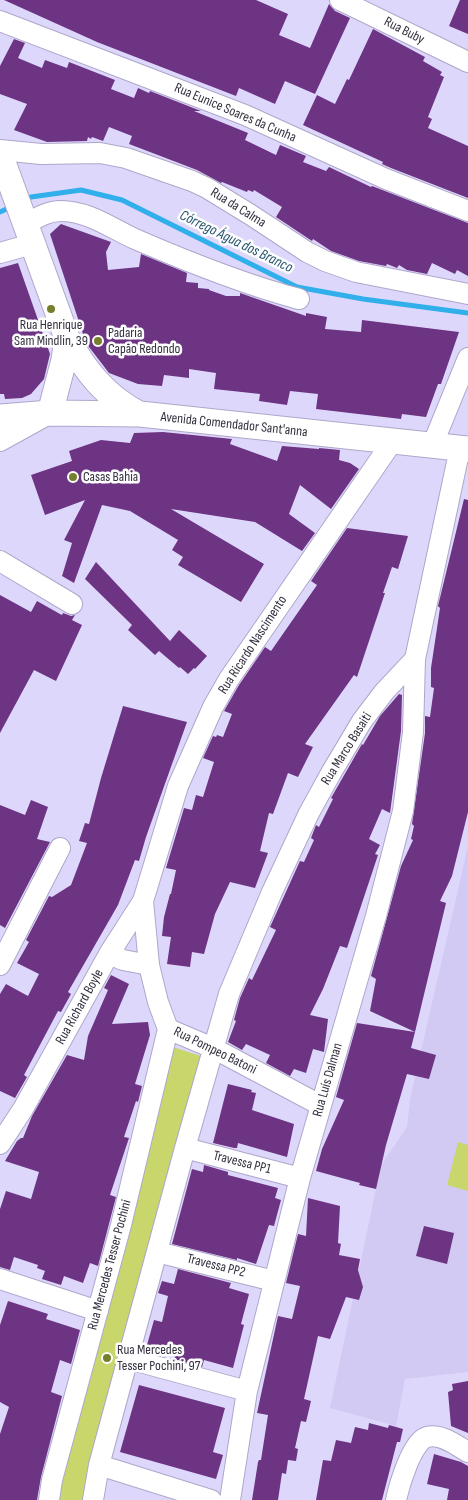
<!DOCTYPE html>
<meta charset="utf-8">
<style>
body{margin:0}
canvas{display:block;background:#ded7fc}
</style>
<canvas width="468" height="1500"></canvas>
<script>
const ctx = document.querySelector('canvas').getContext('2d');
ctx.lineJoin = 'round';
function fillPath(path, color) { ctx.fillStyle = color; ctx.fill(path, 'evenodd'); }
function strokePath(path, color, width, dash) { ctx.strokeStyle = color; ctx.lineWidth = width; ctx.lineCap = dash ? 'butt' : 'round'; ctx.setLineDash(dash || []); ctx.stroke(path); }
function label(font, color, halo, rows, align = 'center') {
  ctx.font = font + ' "Sofia Sans Condensed",sans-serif'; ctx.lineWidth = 5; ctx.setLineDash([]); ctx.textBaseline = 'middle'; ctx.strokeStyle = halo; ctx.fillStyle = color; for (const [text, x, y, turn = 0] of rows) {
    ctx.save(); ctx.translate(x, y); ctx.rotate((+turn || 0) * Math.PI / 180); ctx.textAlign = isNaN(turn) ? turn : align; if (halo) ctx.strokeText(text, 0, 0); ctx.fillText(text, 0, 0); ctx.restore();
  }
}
fillPath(new Path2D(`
 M468 846V1372L405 1379 396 1426 330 1408 381 1165 407 1127 410 1099Z`), '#d3caf4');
fillPath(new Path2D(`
 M173 1047 204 1057 83 1500H57Z
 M458 1142 468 1145V1191L447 1185Z`), '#c9d66c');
strokePath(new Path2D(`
 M25 200 31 197 81 190 122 200 297 287 363 299 468 313
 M0 212 13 206`), '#31afeb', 5);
fillPath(new Path2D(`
 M4 0H256L288 14 279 35 310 48 329 4 335 11 350 18 315 94 285 81 275 104 239 88 236 96 97 42Z
 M460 0H468V34L449 26Z
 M373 29 425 57 423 61 442 72 440 75 444 77 428 117 432 119 428 128 468 146V198L391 168 382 164 383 162 303 125 317 95 335 104 347 79 349 80Z
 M14 39 25 43 18 58 42 68 45 60 67 68 69 62 115 80 111 89 134 98 138 88 149 93 150 91 201 111H194L248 133 245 140 276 155 280 145 306 156 303 162 326 171 329 167 371 187 372 186 468 223V276L457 270 455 274 432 263 427 274 407 270 399 265 397 268 387 264 386 266 359 261 331 251 313 239 312 241 276 217 282 207 254 190 253 192 248 190 247 192 222 182 221 183 197 170 129 144 132 136 109 127 103 141 92 137 91 139 88 137 87 141 47 142 14 130 27 104 0 94V66Z
 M61 224 111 242 106 252 108 270 139 267 141 254 187 273 186 282 198 283V288L209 289V290L226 296H240V293L306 316V313L327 317 325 329 361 332 362 320 459 332 441 384H438L426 417 402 414 401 419 316 409 318 394 290 391 287 405 259 401 260 394 214 389 216 373 189 369V378L164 375 162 386 138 384 109 373 86 343 50 234Z
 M18 263 50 354 44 379 31 394 22 398 5 399 4 394H0V268Z
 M163 432 232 439 230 444 277 461 282 446 319 449V448L340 450 339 460 350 463 359 469 331 509 300 485 289 514 315 533 302 551 255 522 171 509 264 564 241 602 178 565 183 557 172 550 178 540 130 511 102 505 74 583 62 576 72 543 64 540 85 500 45 515 31 475 72 461 69 451 101 440 130 443 134 433Z
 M464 499 468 500V812L452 876 440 901 446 903 415 1032 370 1011 376 979 371 976 401 866 413 840 411 839 414 826 412 824 425 733V716L430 717 434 688 431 687V668L440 608 438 606Z
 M347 528 408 536 398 569 392 567 383 593H385L357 677 354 675 305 744 313 747 298 777 288 773 273 814 269 813 260 851 268 853 255 888 230 882 215 914 204 954 192 952 190 967 167 964 171 937 162 936 164 917 170 894H171L176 870 166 868 184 808 192 810 196 795 203 797 214 762 203 758 213 736 216 737 217 735 223 737 232 714 224 711 239 685 265 647 271 651 317 585 311 581Z
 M96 562 170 641 179 630 207 656 195 669 194 668 188 674 180 667 179 668 159 651 155 655 128 630 132 625 85 579Z
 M0 595 31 612 37 601 60 614 62 615 63 613 71 616 75 615 72 620 82 625 56 681 34 670 0 733Z
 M399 694 402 695 401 731 390 813 382 809 369 839 380 845 375 854 378 855 347 948 340 946 323 989 310 1015 328 1019 324 1052 313 1049 306 1073 294 1069 290 1076 266 1063 270 1055 246 1044 242 1050 228 1042 236 1021 234 1020 240 998 249 978 252 980 276 930 270 927 300 861 304 862 314 840 311 838 316 825 319 827 333 799 331 798 362 744 363 745 380 716Z
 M123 706 187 722 146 837 139 861 135 860 118 905 68 992 71 994 61 1012 58 1011 24 1075 27 1077 15 1098 0 1091V994L6 984 28 996 39 974 17 963 29 942 26 940 49 896 52 897 71 885 87 843 79 841 85 823 89 824 101 778Z
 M31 800 48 807 37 839 50 842 5 928 0 925V805L25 815Z
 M111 975 129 984 112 1024 148 1022 150 1035 135 1084 142 1086 138 1102 136 1101 124 1137 129 1138 110 1195 116 1197 98 1266 90 1263 83 1283 64 1276 61 1285 42 1279 45 1271 37 1268 38 1265 14 1257 10 1270 0 1267V1209L6 1191 31 1199 39 1172 5 1161 17 1141 21 1138H23L32 1116 67 1055 84 1060 88 1036 108 990 104 988Z
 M357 1023 415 1032 411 1048 436 1055 429 1079 407 1074 386 1145 376 1189 359 1185 360 1183 316 1171 322 1149 344 1100 336 1097Z
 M228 1084 252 1090 251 1092 256 1093 252 1110 294 1124 287 1157 238 1143 237 1148H234L213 1143Z
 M204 1165 228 1172V1175L278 1188 275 1198 281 1200 274 1226 269 1225 256 1264 237 1258V1260L172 1244 192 1169 203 1172Z
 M308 1198 340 1206 338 1243 341 1244 339 1255 360 1259 358 1270 363 1287 359 1300 346 1297 330 1339 318 1336 304 1399 311 1401 306 1422 301 1421 295 1448 298 1449 296 1461 288 1460 286 1474 282 1473 278 1500H252L258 1462 259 1460H261L268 1415 257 1413 278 1316 292 1319 300 1286 286 1283 298 1234 306 1236Z
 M424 1226 454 1233 447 1264 416 1256Z
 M178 1269 231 1283 229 1288 249 1294 241 1324 244 1325 233 1368 204 1360 202 1367 174 1359 176 1353 147 1345 154 1320 162 1322 168 1296 158 1293 162 1281 174 1284Z
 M8 1301 48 1314 46 1319 80 1330 71 1364 60 1360 51 1392 62 1396 41 1477 37 1500H0V1434L9 1407 0 1402V1325Z
 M468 1381V1433L451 1426 448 1392 453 1390 452 1384Z
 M139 1385 225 1408 213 1452 223 1455 216 1479 120 1452Z
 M369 1423 388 1428 389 1425 403 1429 400 1442H397L382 1500H316L323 1460 331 1461 336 1440 351 1443 355 1427 368 1430Z
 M434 1454 461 1462 468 1466V1500H447L449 1489 427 1484Z`), '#6c3483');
const minor = new Path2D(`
 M340 0 468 62
 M0 21 245 115 386 179 468 211
 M0 150 41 154 100 153 126 158 192 181 207 188 251 215 307 252 325 261 356 272 468 294
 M26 224C37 218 47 211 61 211 88 211 111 228 135 239 188 262 243 284 299 299
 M0 253 32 244
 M0 441 49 414
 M432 446 468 358
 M0 561 72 604
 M143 901 149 965 158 1002 168 1029 213 1048 320 1105
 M109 954 123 960 149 965
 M0 965 60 848
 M0 1144 23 1109 109 954 143 901 178 786 213 707 229 679 392 442
 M185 1148 300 1178
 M157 1252 274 1281
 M0 1279 98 1311
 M129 1359 247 1391
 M99 1465 211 1500
 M49 1500 52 1480 121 1225 168 1029
 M93 1500 99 1465 185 1148 229 994 272 892 309 813 331 773 362 721 384 692 415 659 460 448
 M230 1500 247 1391 300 1178 376 916 403 811 413 732 415 659
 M396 1500C399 1486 412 1441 427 1437 441 1433 457 1446 468 1452`);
const major = new Path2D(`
 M0 154 67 338C86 372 105 396 139 414
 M50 413 64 360 67 338
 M0 417 50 413 140 414 468 449`);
strokePath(minor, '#afa7ca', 22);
strokePath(major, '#afa7ca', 27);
strokePath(minor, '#fff', 20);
strokePath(major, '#fff', 25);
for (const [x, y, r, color] of [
 [51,309,5,"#767f2b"],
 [98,341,5,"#767f2b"],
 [73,477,5,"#767f2b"],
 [107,1358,5,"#767f2b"]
]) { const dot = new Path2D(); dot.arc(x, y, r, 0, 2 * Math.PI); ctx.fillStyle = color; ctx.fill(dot); strokePath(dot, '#fefefe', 2); }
label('14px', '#34303f', '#fefefe', [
 ["Rua Buby",404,31,27],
 ["Rua Eunice Soares da Cunha",235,113,23],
 ["Rua da Calma",238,208,32],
 ["Avenida Comendador Sant'anna",234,425,6],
 ["Rua Ricardo Nascimento",253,645,-57],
 ["Rua Marco Basaiti",347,749,-58],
 ["Rua Richard Boyle",80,1007,-61],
 ["Rua Pompeo Batoni",215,1051,26],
 ["Rua Luís Dalman",328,1080,-74],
 ["Travessa PP1",242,1163,14],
 ["Rua Mercedes Tesser Pochini",110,1265,-75],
 ["Travessa PP2",216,1266,14]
]);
label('14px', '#34303f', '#fefefe', [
 ["Rua Henrique",51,325,"center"],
 ["Sam Mindlin, 39",51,341,"center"],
 ["Padaria",108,333],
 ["Capão Redondo",108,349],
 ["Casas Bahia",83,477],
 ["Rua Mercedes",117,1350],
 ["Tesser Pochini, 97",117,1366]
], 'left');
label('italic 15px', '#275670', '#fefefe', [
 ["Córrego Água dos Branco",236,242,26]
]);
</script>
